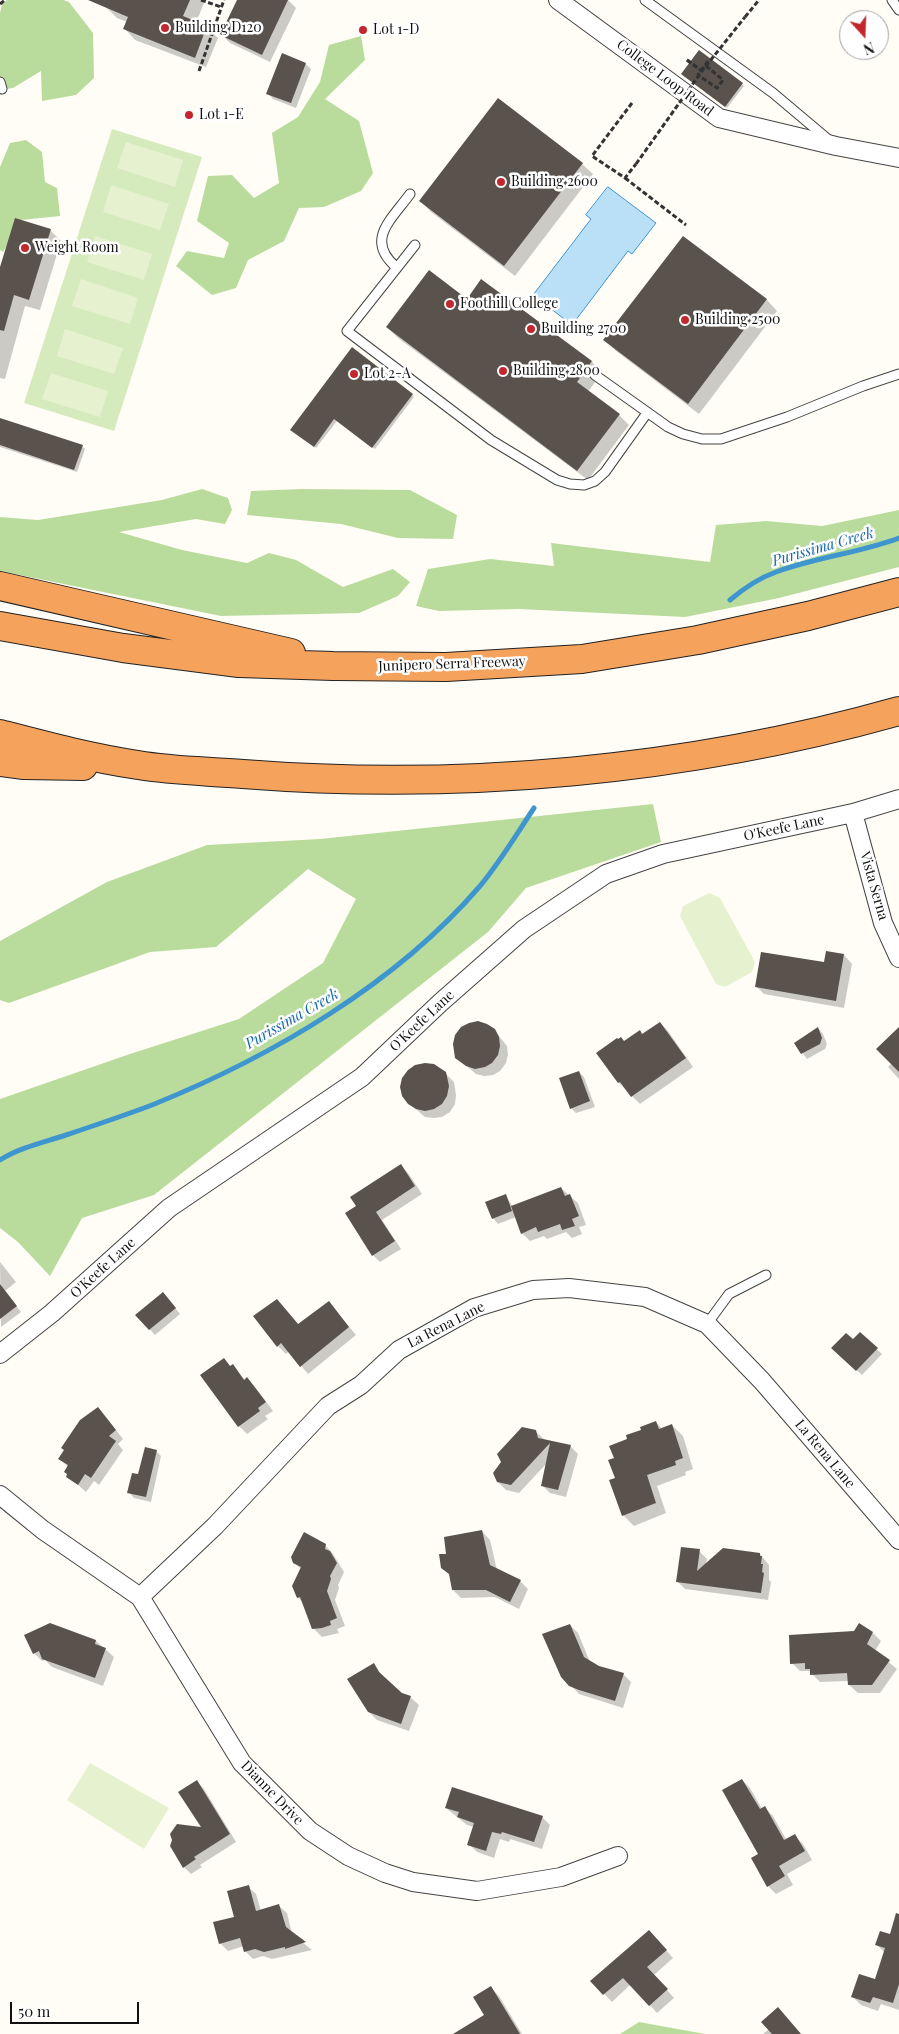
<!DOCTYPE html>
<style>
body{margin:0}
#map{position:relative;width:899px;height:2034px;overflow:hidden;background:#fffdf5;font-family:"Playfair Display",serif}
canvas{display:block}
.north{position:absolute;left:839px;top:10px;width:50px;height:50px;box-sizing:border-box;background:#fff;border:1px solid #a0a0a0;border-radius:50%;rotate:160deg;font-size:14px;font-weight:700;line-height:20px;text-align:center;color:#111}
.north::after{content:'';display:block;margin:auto;width:18px;height:22px;background:#c4262e;clip-path:polygon(50% 0,100% 100%,50% 72%,0 100%)}
.scale{position:absolute;left:10px;top:2002px;width:129px;height:22px;box-sizing:border-box;border:2px solid #111;border-top:0;padding-left:6px;font-size:15px;line-height:18px;white-space:nowrap;color:#111;-webkit-text-stroke:4px #fff;paint-order:stroke}
</style>
<div id="map">
<canvas width="899" height="2034"></canvas>
<div class="north">N</div>
<div class="scale">50 m</div>
</div>
<script>
const ctx = document.querySelector('canvas').getContext('2d');
ctx.lineJoin = 'round';
function fillPath(path, color) { ctx.fillStyle = color; ctx.fill(path, 'evenodd'); }
function strokePath(path, color, width, dash) { ctx.strokeStyle = color; ctx.lineWidth = width; ctx.lineCap = dash ? 'butt' : 'round'; ctx.setLineDash(dash || []); ctx.stroke(path); }
function label(font, color, halo, rows, align = 'center') {
  ctx.font = font + ' "Playfair Display",serif'; ctx.lineWidth = 5; ctx.setLineDash([]); ctx.textBaseline = 'middle'; ctx.strokeStyle = halo; ctx.fillStyle = color; for (const [text, x, y, turn = 0] of rows) {
    ctx.save(); ctx.translate(x, y); ctx.rotate((+turn || 0) * Math.PI / 180); ctx.textAlign = isNaN(turn) ? turn : align; if (halo) ctx.strokeText(text, 0, 0); ctx.fillText(text, 0, 0); ctx.restore();
  }
}
fillPath(new Path2D(`
 M112 129 202 157 114 431 24 403Z`), '#d5ebbd');
fillPath(new Path2D(`
 M7 0H63L69 2 93 33 94 78 76 95 42 101 41 71 13 88 0 90V13L2 4Z
 M361 36 365 60 325 99 359 121 373 173 361 191 324 207 299 208 284 241 248 260 236 288 212 295 176 266 187 251 224 258 229 243 197 221 208 176 232 175 254 198 279 183 272 133 298 117 320 82 329 45Z
 M26 140 42 152 45 182 57 188 60 216 21 220 3 252 0 250V167L10 143Z
 M202 489 228 498 232 510 225 524 196 519 119 532 182 550 247 563 269 553 296 560 343 587 393 569 410 582 398 596 359 613 221 616 0 571V517L38 520 162 500Z
 M302 489 410 490 457 515 453 539 398 538 341 524 247 515 251 491Z
 M899 510V567L779 598 685 617 519 609 439 611 416 606 428 569 490 559 554 566 551 543 710 562 716 525 766 521 822 526Z
 M653 804 661 842 526 888 488 932 154 1195 82 1218 50 1276 18 1242 0 1228V1099L130 1054 239 1019 323 963 356 899 308 869 216 947 150 952 9 1003 0 1000V941L107 882 207 845 320 839Z
 M639 2022 705 2034H620Z`), '#b9dc9c');
fillPath(new Path2D(`
 M126 142 183 160 175 187 117 168Z
 M111 185 169 204 160 230 103 212Z
 M95 236 152 254 144 280 87 262Z
 M81 279 138 298 130 324 72 306Z
 M65 329 123 348 114 374 57 356Z
 M51 373 108 391 100 417 42 399Z
 M709 893 720 898 755 962 752 972 725 987 716 984 680 916 683 906Z
 M90 1763 169 1808 144 1849 67 1800Z`), '#e6f2cf');
const water = new Path2D(`
 M608 187 656 223 632 254 628 251 572 325 533 295 591 219 586 215Z`);
fillPath(water, '#b9e0f7');
strokePath(water, '#3f96cf', 1);
fillPath(new Path2D(`
 M109 0H205L196 23 207 27 218 38 206 67 135 40 125 29 127 22 117 18 106 7Z
 M238 0H288L296 8 270 62 230 43 222 35Z
 M282 55 306 64 311 69 296 108 273 99 268 93Z
 M684 76 742 84 744 86 727 108Z
 M582 164 593 174 515 276 431 212 421 201Z
 M50 230 61 241 40 310 25 306 5 379 0 378V271Z
 M683 238 767 300 777 311 699 414 616 351 605 340Z
 M481 281 592 362 602 372 588 392 619 415 629 425 588 480 398 338 387 327 467 301Z
 M412 395 414 397 375 449 337 421 316 448 292 429Z
 M0 419 82 446 85 449 77 472 0 447Z
 M844 955 852 964 844 1008 764 994 756 986 825 964Z
 M660 1023 668 1031 693 1067 640 1104 619 1083 625 1043 640 1032 643 1035Z
 M818 1028 823 1034 827 1044 825 1049 807 1059 796 1044Z
 M494 1030 507 1046 508 1055 506 1063 500 1071 493 1075 484 1076 476 1074 456 1057Z
 M899 1030V1079L888 1067 892 1063Z
 M579 1072 584 1077 595 1107 576 1113 571 1108Z
 M445 1073 454 1082 456 1095 455 1104 450 1112 442 1117 434 1118 425 1117 409 1103Z
 M401 1166 408 1173 422 1194 382 1220 401 1249 380 1262 373 1255 357 1207Z
 M561 1188 578 1203 586 1225 579 1227 582 1234 572 1238 566 1232 547 1239 544 1236 530 1241 522 1233 516 1217 498 1224 493 1218 506 1196 513 1207Z
 M0 1262 16 1282 5 1291 21 1312 1 1327Z
 M168 1299 180 1314 155 1335 137 1315Z
 M277 1300 299 1325 329 1303 356 1335 308 1374 289 1351 286 1354 278 1346Z
 M860 1334 882 1354 862 1375 837 1353Z
 M224 1359 231 1367 233 1366 245 1380 247 1379 255 1387 273 1411 265 1416 268 1419 247 1434 239 1426Z
 M106 1417 123 1439 118 1444 123 1450 99 1485 94 1481 86 1492 68 1476V1467L60 1459Z
 M656 1422 662 1429 672 1425 683 1436 693 1469 685 1472 686 1475 657 1486 666 1513 634 1526 623 1515 616 1479V1459L629 1440Z
 M535 1431 544 1439 570 1446 578 1454 566 1497 550 1493 542 1485 547 1463 519 1493 506 1490 498 1482Z
 M156 1451 161 1456 151 1502 134 1498 129 1492Z
 M482 1531 490 1540 497 1570 520 1581 528 1589 519 1609 495 1597 461 1598 453 1590 447 1555Z
 M325 1545 333 1554 344 1572 338 1585 339 1588 335 1600 345 1626 337 1629 339 1633 322 1637 314 1629 304 1603 298 1598 294 1586 301 1569 294 1563Z
 M699 1551 707 1559 706 1564 760 1554 769 1565V1580L771 1582 768 1600 685 1589 677 1581Z
 M570 1625 578 1633 590 1662 599 1667 623 1674 631 1682 623 1708 579 1694 562 1676Z
 M873 1633 881 1641 875 1651 897 1669 880 1693H858L849 1685V1681L820 1682 809 1671H800L792 1663Z
 M26 1636 96 1641 114 1657 103 1686 52 1667 45 1660 42 1661 34 1653Z
 M374 1665 386 1680 402 1694 410 1697 419 1705 409 1731 377 1720 369 1712Z
 M742 1780 750 1788 762 1809 765 1808 773 1816 787 1841 795 1836 803 1844 812 1860 787 1874 793 1885 776 1894 768 1886Z
 M197 1782 204 1789 236 1842 200 1865 202 1867 191 1874 184 1867 203 1829Z
 M446 1808 542 1817 550 1825 542 1849 510 1839 509 1842 500 1839 494 1858 477 1852 469 1844 474 1827 467 1825Z
 M248 1887 256 1894 261 1911 279 1906 287 1913 292 1934 312 1950 272 1959 263 1956 253 1959 245 1951 244 1946 228 1951 220 1943 236 1917Z
 M899 1938V2010L881 2004 878 2011 861 2005 853 1997 875 1981 885 1953 877 1945Z
 M656 1939 673 1958 654 1975 674 1998 657 2013 631 1984 612 2002 592 1981Z
 M491 1988 499 1996 522 2034H455L486 2016Z
 M786 2017 801 2034H763L769 2029Z`), '#0003');
strokePath(new Path2D(`
 M730 600C743 589 759 578 776 572 816 557 859 553 899 538
 M0 1160C19 1148 41 1143 63 1136 93 1126 123 1116 152 1105 271 1057 396 984 480 886 500 862 516 835 534 808`), '#3f96cf', 5);
fillPath(new Path2D(`
 M88 0H190L183 16 207 26 195 58 123 29 128 17Z
 M237 0H288L262 55 220 35Z
 M699 50 743 83 725 107 681 74Z
 M282 53 306 63 291 103 266 94Z
 M498 98 583 163 504 266 419 201Z
 M15 218 51 229 29 300 14 295 4 331 0 330V267Z
 M683 236 767 299 688 404 603 340Z
 M429 270 467 299 481 279 592 361 577 382 620 414 577 471 386 327Z
 M352 347 413 394 372 448 334 419 314 447 290 430Z
 M0 418 83 445 74 470 0 445Z
 M826 951 844 954 836 1001 755 987 761 952 824 962Z
 M478 1021 487 1024 495 1029 499 1037 500 1046 498 1055 492 1063 485 1067 475 1069 466 1066 455 1058 453 1044 455 1035 461 1027 469 1023Z
 M660 1022 686 1058 631 1097 620 1082 618 1083 596 1053 617 1038 618 1039 621 1037 624 1041 640 1030 642 1034Z
 M818 1027 822 1038 820 1044 801 1054 794 1043Z
 M899 1027V1072L876 1049Z
 M425 1063 434 1064 446 1072 449 1086 447 1096 442 1104 434 1109 425 1111 416 1109 408 1104 402 1096 400 1087 402 1078 408 1070 415 1065Z
 M579 1071 590 1101 570 1109 559 1078Z
 M401 1164 415 1186 376 1212 395 1241 372 1256 345 1213 356 1206 350 1197Z
 M561 1187 565 1196 570 1194 579 1216 572 1219 575 1226 562 1230 560 1224 538 1232 536 1227 521 1234 511 1206Z
 M506 1194 512 1211 492 1219 485 1202Z
 M0 1284 17 1306 0 1319Z
 M163 1292 176 1308 149 1330 135 1315Z
 M277 1299 298 1324 329 1301 349 1327 300 1367 281 1343 277 1347 253 1316Z
 M860 1332 878 1348 856 1371 831 1348 846 1333 853 1339Z
 M224 1358 230 1366 233 1364 244 1380 247 1377 266 1402 258 1408 260 1411 238 1427 200 1375Z
 M98 1407 116 1430 109 1436 116 1441 91 1478 85 1474 78 1485 66 1477 67 1474 64 1472 68 1465 58 1459 64 1450 61 1448 80 1420Z
 M656 1421 659 1429 672 1424 683 1458 675 1461 676 1465 647 1475 656 1503 622 1516 609 1480 615 1478 608 1460 614 1458 609 1446 627 1439 626 1435 641 1430 640 1427Z
 M522 1427 536 1430 538 1438 571 1445 558 1490 541 1486 550 1443 511 1485 497 1482 493 1473 501 1462 497 1454Z
 M145 1447 157 1450 146 1497 127 1493 132 1473 138 1474Z
 M482 1530 490 1565 521 1580 510 1602 486 1590H452L449 1574 441 1568 439 1554H446L444 1537Z
 M304 1532 326 1544 325 1549 330 1551 337 1563 330 1576 331 1579 327 1591 337 1618 330 1621 331 1625 322 1628 312 1629 300 1597 297 1598 292 1586 301 1567 293 1563 291 1557Z
 M681 1547 700 1549 697 1571 723 1548 760 1553V1556H762L761 1564H763L762 1572 764 1573 761 1593 676 1582Z
 M50 1623 96 1640 95 1644 106 1648 95 1678 42 1659 39 1651 33 1654 24 1635Z
 M859 1623 873 1632 867 1644 890 1660 872 1685H848L847 1673 810 1675V1669H805V1663L790 1664 789 1635 854 1631Z
 M570 1624 584 1657 599 1666 624 1673 615 1701 579 1690 569 1686 561 1677 542 1634Z
 M374 1663 379 1672 402 1693 411 1696 401 1724 368 1712 347 1679Z
 M742 1779 760 1809 765 1806 784 1840 795 1834 805 1851 779 1866 785 1876 767 1887 751 1858 758 1854 722 1790Z
 M197 1780 230 1834 194 1857 196 1859 183 1868 170 1846 172 1840 170 1834 177 1824 201 1827 178 1792Z
 M452 1787 543 1816 534 1842 502 1832 501 1834 492 1832 486 1851 467 1845 474 1823 457 1817 459 1812 445 1808Z
 M249 1885 256 1911 279 1904 286 1927 306 1942 285 1949V1947L264 1952 255 1949 244 1952 240 1938 219 1944 213 1922 234 1917 227 1891Z
 M896 1913 899 1914V1984L893 2003 873 1997 870 2003 851 1997 859 1974 875 1979 885 1948 875 1945 880 1931 890 1934Z
 M649 1930 667 1950 647 1967 668 1989 649 2006 623 1978 603 1995 590 1981Z
 M491 1986 520 2034H453L484 2015 473 1997Z
 M778 2007 801 2034H772L761 2022Z`), '#5a524d');
const service = new Path2D(`
 M645 0 773 93 830 141
 M892 0 899 10
 M0 82 2 89
 M415 245 347 331 491 440 557 480 570 484 584 485 595 481 605 472 647 413
 M396 267C365 240 391 220 410 194
 M595 375 668 427 683 434 702 439H721L787 417 863 386 899 374
 M707 1324 729 1294 766 1275`);
const minor = new Path2D(`
 M558 0 719 118 836 146 899 158
 M853 813 883 923 899 958
 M0 1354 52 1313 169 1208 362 1077 440 1003 524 929 606 874 663 854 853 813 899 799
 M0 1495 43 1530 140 1597 242 1763 310 1831 348 1856 385 1873 413 1882 477 1891 561 1877 618 1856
 M140 1597 215 1526 328 1406 361 1385 399 1350 474 1308 533 1290 569 1288 645 1297 707 1324 762 1381 899 1540`);
const motorway = new Path2D(`
 M0 586 291 653
 M0 626 123 648 239 663 333 666 446 667 582 659 698 640 808 616 899 592
 M0 734C46 746 91 758 138 765 173 771 208 771 243 774 462 791 687 771 899 711
 M0 762 24 765 83 766`);
strokePath(service, '#444', 11);
strokePath(minor, '#444', 20);
strokePath(motorway, '#222', 30);
strokePath(new Path2D(`
 M201 0 221 7
 M0 4 5 0
 M745 17 759 0
 M687 60 702 71
 M706 66 723 80 717 88 698 75 708 61
 M199 71 224 0
 M632 103 592 156 625 178 636 164
 M625 178 686 225`), '#333', 3, [5, 2.5]);
strokePath(service, '#fff', 9);
strokePath(minor, '#fff', 18);
strokePath(motorway, '#f5a25d', 28);
strokePath(new Path2D(`
 M687 60 702 71
 M636 164 702 71 745 17`), '#333', 3, [5, 2.5]);
for (const [x, y, r, color] of [
 [165,28,5,"#c4262e"],
 [363,30,5,"#c4262e"],
 [189,115,5,"#c4262e"],
 [501,182,5,"#c4262e"],
 [25,248,5,"#c4262e"],
 [450,304,5,"#c4262e"],
 [685,320,5,"#c4262e"],
 [531,329,5,"#c4262e"],
 [503,371,5,"#c4262e"],
 [354,374,5,"#c4262e"]
]) { const dot = new Path2D(); dot.arc(x, y, r, 0, 2 * Math.PI); ctx.fillStyle = color; ctx.fill(dot); strokePath(dot, '#fff', 2); }
label('14px', '#111', '#fff', [
 ["Building D120",175,28],
 ["Lot 1-D",373,30],
 ["Lot 1-E",199,115],
 ["Building 2600",511,182],
 ["Weight Room",35,248],
 ["Foothill College",460,304],
 ["Building 2500",695,320],
 ["Building 2700",541,329],
 ["Building 2800",513,371],
 ["Lot 2-A",364,374]
], 'left');
label('14px', '#111', '#fff', [
 ["College Loop Road",665,78,37],
 ["Junipero Serra Freeway",452,664,-2],
 ["O'Keefe Lane",784,828,-12],
 ["Vista Serna",874,886,74],
 ["O'Keefe Lane",422,1021,-43],
 ["O'Keefe Lane",103,1268,-42],
 ["La Rena Lane",446,1325,-27],
 ["La Rena Lane",825,1454,50],
 ["Dianne Drive",272,1793,46]
]);
label('italic 15px', '#1768a6', '#fff', [
 ["Purissima Creek",823,547,-16],
 ["Purissima Creek",292,1019,-30]
]);
</script>
